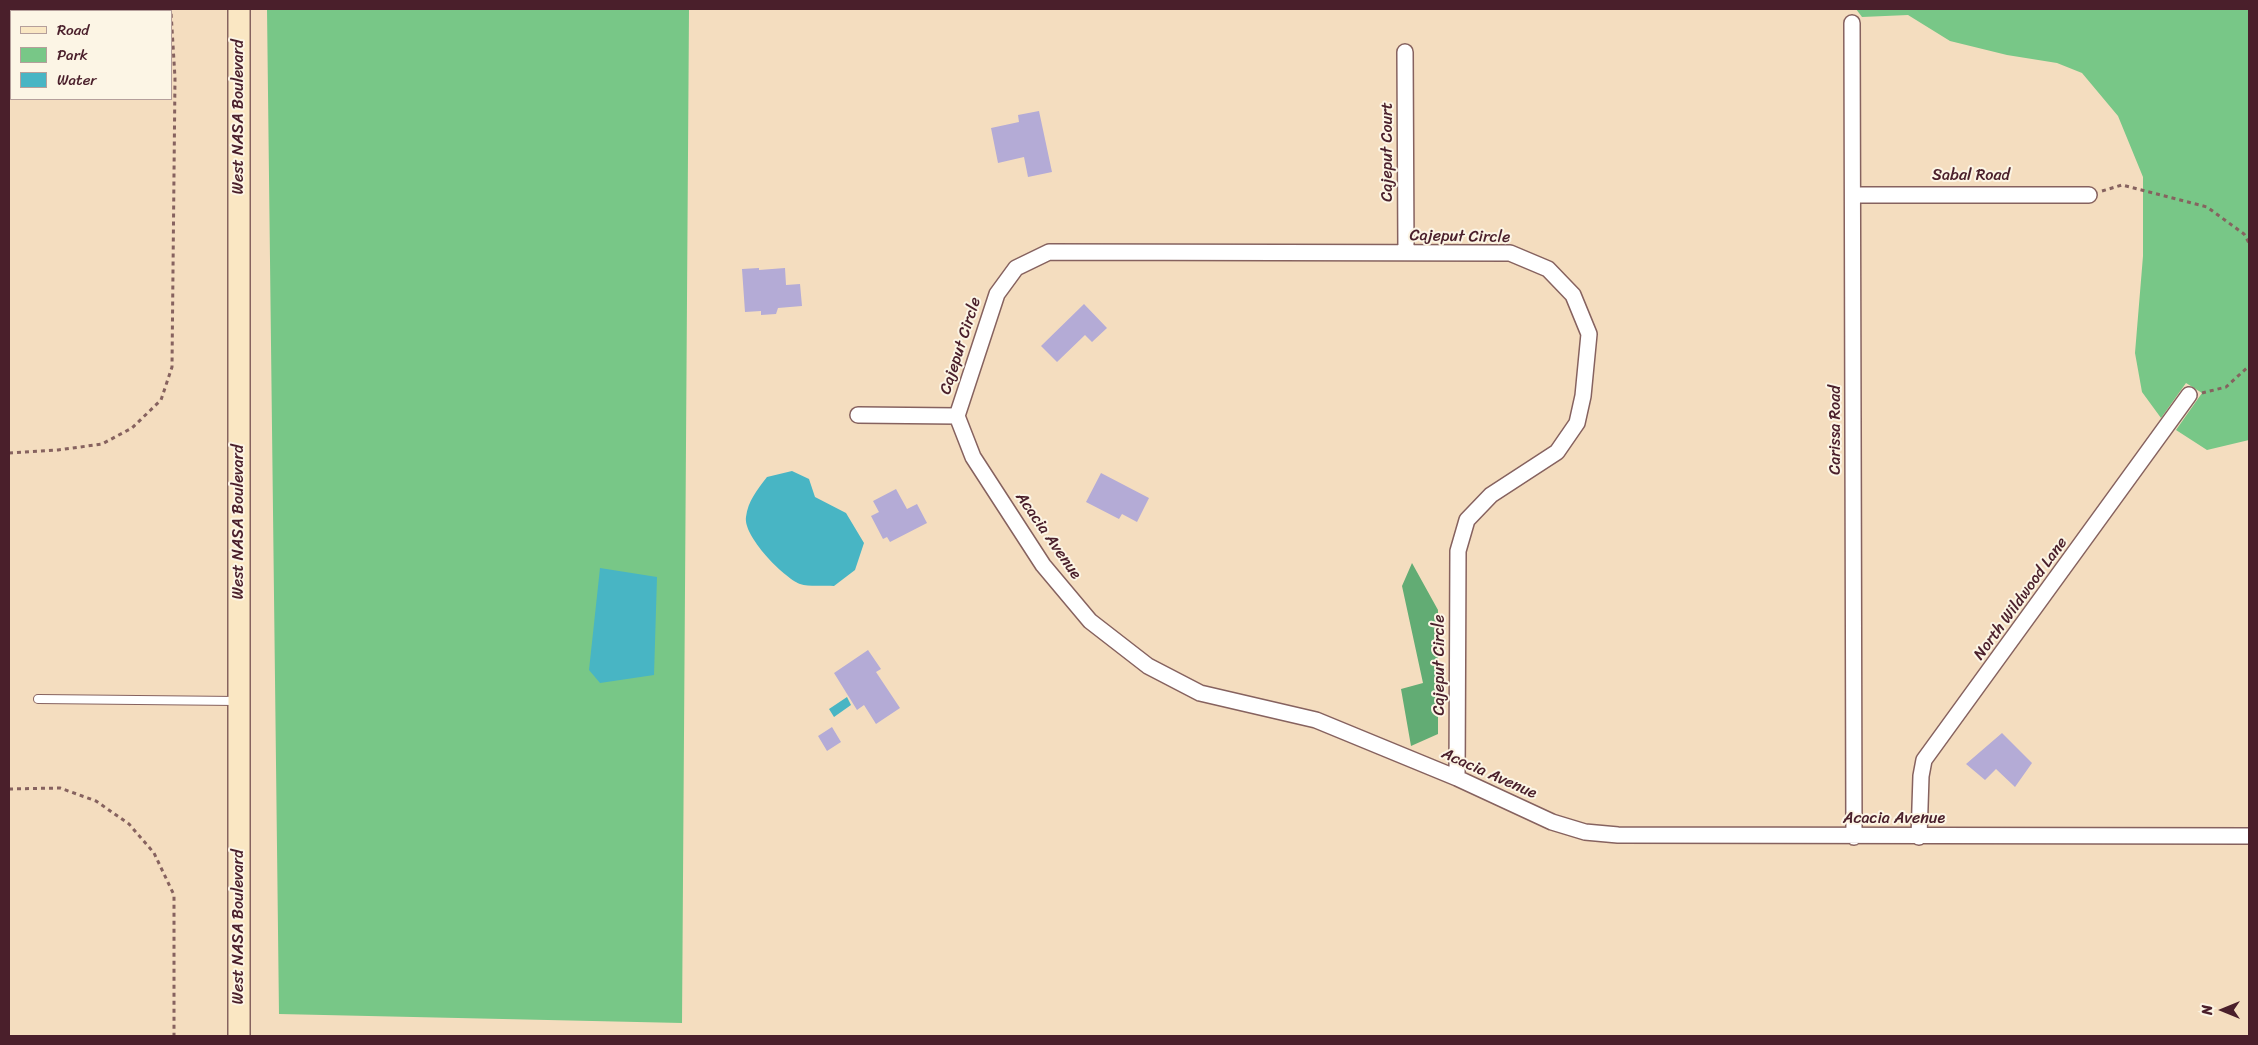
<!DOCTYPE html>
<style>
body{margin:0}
#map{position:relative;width:2258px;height:1045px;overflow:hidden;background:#f4ddbf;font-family:Sriracha,sans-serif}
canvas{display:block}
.frame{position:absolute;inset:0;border:10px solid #4a1f2b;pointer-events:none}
.legend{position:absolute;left:10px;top:10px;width:162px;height:90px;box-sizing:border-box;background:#fcf5e5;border:1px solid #b59f9b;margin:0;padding:6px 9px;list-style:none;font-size:15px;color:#4a1f2b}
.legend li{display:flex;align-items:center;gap:10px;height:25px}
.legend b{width:25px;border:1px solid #b59f9b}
.north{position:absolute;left:2198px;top:985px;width:50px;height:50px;-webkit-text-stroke:4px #fcf5e5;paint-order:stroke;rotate:270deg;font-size:14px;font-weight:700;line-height:20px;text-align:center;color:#4a1f2b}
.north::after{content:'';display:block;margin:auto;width:18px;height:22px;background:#4a1f2b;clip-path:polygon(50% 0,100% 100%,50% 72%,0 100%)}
</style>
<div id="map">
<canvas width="2258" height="1045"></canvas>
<div class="frame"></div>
<ul class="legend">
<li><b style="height:6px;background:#fae7c3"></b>Road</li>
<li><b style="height:14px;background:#78c787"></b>Park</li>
<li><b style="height:14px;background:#48b5c4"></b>Water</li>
</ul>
<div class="north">N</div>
</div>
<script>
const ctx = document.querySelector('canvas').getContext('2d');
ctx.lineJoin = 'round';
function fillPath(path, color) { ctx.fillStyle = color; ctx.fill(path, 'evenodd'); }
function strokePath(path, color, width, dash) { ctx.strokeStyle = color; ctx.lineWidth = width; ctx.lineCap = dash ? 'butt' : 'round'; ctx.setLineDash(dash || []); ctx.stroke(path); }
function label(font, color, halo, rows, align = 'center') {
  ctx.font = font + ' Sriracha,sans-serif'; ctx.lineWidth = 4; ctx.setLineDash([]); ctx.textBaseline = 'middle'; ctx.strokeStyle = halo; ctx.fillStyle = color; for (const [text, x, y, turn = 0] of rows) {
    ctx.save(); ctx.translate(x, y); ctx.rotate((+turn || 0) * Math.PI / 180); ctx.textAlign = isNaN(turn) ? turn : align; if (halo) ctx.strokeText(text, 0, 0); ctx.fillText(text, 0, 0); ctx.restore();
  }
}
fillPath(new Path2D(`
 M267 9H689L682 1023 279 1014Z
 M1856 9H2249V440L2207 450 2176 430 2202 393 2186 383 2161 418 2142 392 2135 353 2143 256V177L2118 116 2082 73 2057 63 2007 55 1950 41 1908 15 1862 17Z`), '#78c787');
fillPath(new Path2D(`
 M1412 563 1438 610V734L1411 746 1401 689 1423 683 1402 586Z`), '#62ac74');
fillPath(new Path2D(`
 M792 471 809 479 815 497 846 513 864 543 855 570 834 586C824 585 809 587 800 584 783 577 743 536 746 517 748 501 757 490 767 477Z
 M600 568 657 577 654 675 600 683 589 670Z
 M847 697 851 705 834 717 829 709Z`), '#48b5c4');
fillPath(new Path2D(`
 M1039 111 1052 172 1028 177 1024 157 998 163 991 128 1019 122 1018 115Z
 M759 268V270L785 268 786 285 800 284 802 306 778 308 776 314 761 315V311L745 312 742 269Z
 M1084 304 1107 328 1092 342 1085 335 1057 362 1041 346Z
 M1101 473 1149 498 1137 522 1122 514 1119 519 1086 502Z
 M896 489 907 509 917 504 927 523 890 542 887 537 883 539 871 516 879 512 873 501Z
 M868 650 881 669 876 672 900 708 876 724 864 705 857 710 834 673Z
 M832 727 841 742 827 751 818 736Z
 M2002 733 2032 763 2015 787 1996 769 1985 780 1966 764Z`), '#b4abd6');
const service = new Path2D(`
 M38 699 237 701`);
const minor = new Path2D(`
 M1852 23 1854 837
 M1405 52 1406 253
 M1853 195H2089
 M858 415 957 416 973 457 1043 565 1090 621 1148 666 1200 693 1316 720 1457 778 1552 822 1585 832 1618 835 2249 836
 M957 416 997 294 1016 268 1049 252 1510 253 1548 269 1573 295 1589 334 1583 396 1577 423 1557 452 1491 495 1467 520 1458 551 1457 778
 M1919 837 1921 776 1924 760 2189 395`);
const secondary = new Path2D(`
 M239 9V1036`);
strokePath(service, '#86625f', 10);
strokePath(minor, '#86625f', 18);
strokePath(secondary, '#86625f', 24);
strokePath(new Path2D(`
 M2102 191 2122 185 2207 207 2244 234 2249 243
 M2202 393 2226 387 2249 366
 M9 453 58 450 102 444 132 428 161 400 172 367 175 78 171 12
 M9 789 60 788 96 801 129 824 154 853 174 895V1036`), '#86625f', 3, [4, 4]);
strokePath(service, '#fff', 8);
strokePath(minor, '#fff', 15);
strokePath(secondary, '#fae7c3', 21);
label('16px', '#4a1f2b', '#fcf5e5', [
 ["West NASA Boulevard",239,117,-90],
 ["Cajeput Court",1388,152,-90],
 ["Sabal Road",1971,176],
 ["Cajeput Circle",1460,237,1],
 ["Cajeput Circle",961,346,-72],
 ["Carissa Road",1836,430,-90],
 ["West NASA Boulevard",239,522,-90],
 ["Acacia Avenue",1048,536,55],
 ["North Wildwood Lane",2021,599,-54],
 ["Cajeput Circle",1440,665,-90],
 ["Acacia Avenue",1489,774,24],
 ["Acacia Avenue",1894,819],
 ["West NASA Boulevard",239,927,-90]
]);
</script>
